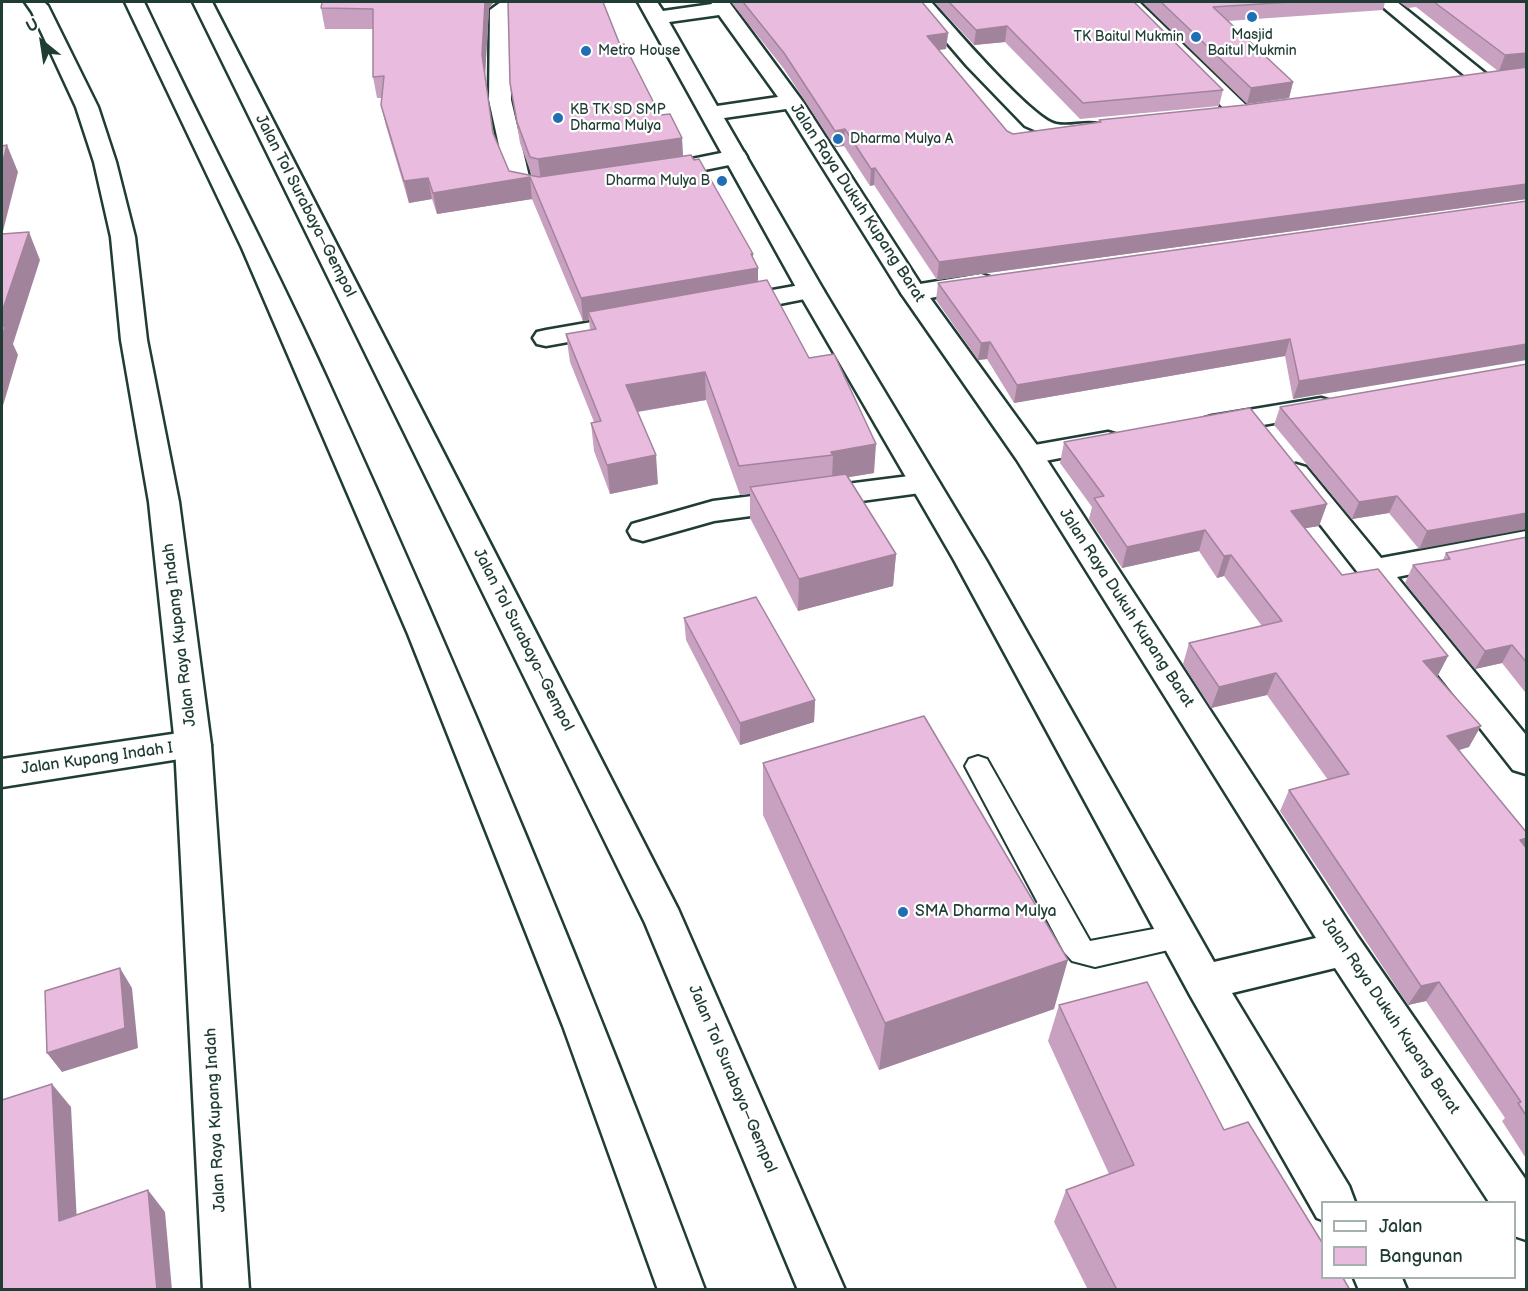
<!DOCTYPE html>
<meta charset="utf-8">
<style>
body{margin:0}
#map{position:relative;width:1528px;height:1291px;overflow:hidden;background:#fff;font-family:"Balsamiq Sans",sans-serif}
canvas{display:block}
.frame{position:absolute;inset:0;border:3px solid #1f3d34;pointer-events:none}
.legend{position:absolute;left:1321px;top:1201px;width:195px;height:78px;box-sizing:border-box;background:#fff;border:2px solid #a5b1ae;margin:0;padding:8px 10px;list-style:none;font-size:18px;color:#1f3d34}
.legend li{display:flex;align-items:center;gap:12px;height:30px}
.legend b{width:30px;border:2px solid #a5b1ae}
.north{position:absolute;left:12px;top:12px;width:60px;height:60px;-webkit-text-stroke:4px #fff;paint-order:stroke;rotate:330deg;font-size:16px;font-weight:700;line-height:24px;text-align:center;color:#1f3d34}
.north::after{content:'';display:block;margin:auto;width:21px;height:27px;background:#1f3d34;clip-path:polygon(50% 0,100% 100%,50% 72%,0 100%)}
</style>
<div id="map">
<canvas width="1528" height="1291"></canvas>
<div class="frame"></div>
<ul class="legend">
<li><b style="height:8px;background:#fff"></b>Jalan</li>
<li><b style="height:16px;background:#e8bbdf"></b>Bangunan</li>
</ul>
<div class="north">U</div>
</div>
<script>
const ctx = document.querySelector('canvas').getContext('2d');
ctx.lineJoin = 'round';
function strokePath(path, color, width, dash) { ctx.strokeStyle = color; ctx.lineWidth = width; ctx.lineCap = dash ? 'butt' : 'round'; ctx.setLineDash(dash || []); ctx.stroke(path); }
function fillPath(path, color) { ctx.fillStyle = color; ctx.fill(path, 'evenodd'); }
function label(font, color, halo, rows, align = 'center') {
  ctx.font = font + ' "Balsamiq Sans",sans-serif'; ctx.lineWidth = 4.5; ctx.setLineDash([]); ctx.textBaseline = 'middle'; ctx.strokeStyle = halo; ctx.fillStyle = color; for (const [text, x, y, turn = 0] of rows) {
    ctx.save(); ctx.translate(x, y); ctx.rotate((+turn || 0) * Math.PI / 180); ctx.textAlign = isNaN(turn) ? turn : align; if (halo) ctx.strokeText(text, 0, 0); ctx.fillText(text, 0, 0); ctx.restore();
  }
}
const service = new Path2D(`
 M978 756 987 759 1090 941 1180 924 1190 927 1194 936 1190 945 1095 967 1072 961 1064 952 965 766 969 759Z`);
const minor = new Path2D(`
 M501 2H541L538 6 510 13 511 100 530 181 557 184 561 189 557 194C539 199 519 199 507 182L489 100 490 10Z
 M912 2H931C952 25 1032 119 1056 124 1070 127 1084 121 1098 124L1101 129 1098 134 1053 138 1025 126 967 66Z
 M1120 2H1139L1249 108 1252 113 1249 118H1233Z
 M1377 2H1397L1490 77 1493 81 1490 85H1476Z
 M736 150 744 152 747 157 744 162 660 179 652 177 649 172 652 167Z
 M981 274 990 277 994 282 990 287 914 301 905 298 901 293 905 288 914 285Z
 M811 283 820 286 824 291 820 296 734 313 725 310 721 305 725 300 734 297Z
 M609 319 618 321 622 327 618 333 546 346 537 344 533 338 537 332 546 330Z
 M1321 398 1331 401 1335 407 1331 413 1212 434 1202 431 1198 425 1202 419 1212 416Z
 M1108 432 1118 435 1122 441 1118 447 1029 464 1019 462 1015 455 1019 448 1029 446Z
 M1296 464 1306 467 1381 558 1526 531V551L1397 577 1526 735V774L1513 770 1286 481 1281 474 1286 467Z
 M925 474 935 477 940 484 935 491 714 521 643 541 632 538 628 531 632 524 713 501Z
 M193 731 205 735 211 745 205 755 2 787V759Z`);
const tertiary = new Path2D(`
 M25 2H44L48 6 98 107 116 162 135 237 147 340 179 502 211 745 249 1290H203L175 745 149 502 121 340 111 237 94 162 76 107 32 12Z
 M638 2H657L663 11 712 4 711 2H729L803 102 925 291 1039 448 1358 937 1526 1180V1240L1514 1236V1202H1489L1335 968 1232 993 1349 1186 1355 1202H1322V1220L1317 1218 1190 995 954 560 798 291ZM719 15 778 97 717 106 669 22ZM786 109 901 293 1017 460 1316 938 1214 962 986 560 824 291 724 118Z
 M1354 1278H1402L1407 1290H1359Z`);
const motorway = new Path2D(`
 M125 2H144C203 128 268 250 326 377 463 677 590 981 705 1290H658L563 1026 408 634 242 248Z
 M193 2H212L678 909 845 1290H798L645 923Z`);
strokePath(service, '#1f3d34', 4);
strokePath(minor, '#1f3d34', 5);
strokePath(tertiary, '#1f3d34', 5);
strokePath(motorway, '#1f3d34', 5);
fillPath(service, '#fff');
fillPath(minor, '#fff');
fillPath(tertiary, '#fff');
fillPath(motorway, '#fff');
fillPath(new Path2D(`
 M322 2H495H494L489 8 485 76 493 134 509 171 532 176 520 143 510 83 620 45 660 115 682 138 683 156 753 259 758 282 809 358 874 473 848 477 896 554 893 586 798 611 750 518V494L740 495 706 400 638 412 658 484 610 494 594 451 591 423 594 422 570 362 566 334 590 330 589 320 583 321 532 199 437 214 432 199 409 203 386 126 381 105 382 98H377L373 77V29H325L321 8Z
 M731 2H922L948 33 946 49 939 50 1007 131 1013 134 1099 122V120L1245 105 1498 71 1416 7 1408 8 1399 2H1527V199L937 280 874 185 870 186 844 146 835 147 784 69Z
 M934 2H1134L1223 90 1219 106 1080 119 1005 42 974 45Z
 M1142 2H1385L1383 10 1228 21 1293 82 1289 98 1247 104Z
 M1527 201 1293 399 1285 356 1014 403 987 359 978 360 936 300 938 283Z
 M1527 364 1419 549 1389 513 1352 519 1274 425 1280 407Z
 M1064 442 1327 504 1319 526 1305 528 1342 575 1448 656 1437 677 1469 747 1458 750 1527 833V842L1524 846 1527 848V1160L1502 1121 1505 1118 1426 1001 1408 1005 1280 811 1289 790 1328 780 1267 695 1211 708 1183 664 1189 643 1262 626 1224 576 1217 578 1199 551 1122 568 1089 519 1092 507 1060 463Z
 M1527 537V691L1525 692 1502 663 1475 669 1405 583 1413 565 1443 560 1446 553Z
 M684 618 815 700 814 722 740 745 686 640Z
 M763 763 1054 1009 879 1070 763 815Z
 M1059 1005 1224 1130 1350 1290H1088L1054 1222 1066 1190 1109 1174 1048 1041Z`), '#c8a1c0');
fillPath(new Path2D(`
 M485 2H495H494L489 8 485 76 482 55Z
 M1007 26 1005 42 974 45 976 30Z
 M948 33 946 49 926 51 927 36Z
 M1527 53V68L1499 71 1505 55Z
 M1293 82 1289 98 1247 104 1251 88Z
 M845 129 844 146 835 147V131Z
 M682 138 683 159 541 181 538 159Z
 M7 145 18 172 2 235V165Z
 M875 168 874 185 870 186 871 169Z
 M530 177 532 199 437 214 433 193Z
 M428 178 432 199 409 203 404 181Z
 M1527 184V199L937 280 939 262Z
 M29 232 40 260 13 344 18 355 2 409V312Z
 M753 254V269L758 268V290L588 312 589 320 583 321 581 298Z
 M1290 339 1285 356 1014 403 1017 385Z
 M990 342 987 359 978 360 981 343Z
 M1527 344V360L1293 399 1299 381Z
 M705 372 706 400 629 413 626 385Z
 M876 444 874 473 832 480 833 455 831 452Z
 M656 455 658 484 610 494 607 465Z
 M1397 496 1389 513 1352 519 1359 502Z
 M1327 504 1319 526 1283 532 1291 511Z
 M1527 513V529L1419 549 1427 531Z
 M1205 530 1199 551 1122 568 1127 547Z
 M896 554 893 586 798 611 799 579Z
 M1231 555 1224 576 1217 578 1224 556Z
 M1512 645 1502 663 1475 669 1485 651Z
 M1448 656 1437 677 1423 661Z
 M1276 673 1267 695 1211 708 1219 687Z
 M815 700 814 722 740 745V723Z
 M1481 726 1469 747 1436 757 1447 736Z
 M1527 838V842L1516 858 1520 840Z
 M1068 960 1054 1009 879 1070 885 1023Z
 M120 968 132 988 138 1048 62 1072 47 1053Z
 M1439 982 1426 1001 1408 1005 1421 986Z
 M52 1084 71 1107 78 1242 59 1221Z
 M148 1190 165 1212 172 1290H157Z`), '#a2839c');
const building = new Path2D(`
 M322 2H485L482 55 493 133 509 171 539 177 691 155 694 160 699 159 753 254H751L758 268 581 298 530 177 433 193 428 178 404 181 381 105 384 76 373 77V9L321 8Z
 M508 2H603L620 45 624 44 660 115 670 114 682 138 538 159 530 157 517 122 510 83Z
 M743 2H922L948 33 927 36 1007 131 1013 134 1101 122 1099 120 1245 105 1527 67V184L939 262 875 168 871 169 845 129 835 131 784 53Z
 M949 2H1134L1223 90 1083 103 1007 26 976 30Z
 M1161 2H1291L1213 7 1293 82 1251 88Z
 M1434 2H1527V53L1505 55Z
 M7 145 2 165V146Z
 M1527 201V344L1299 381 1290 339 1017 385 990 342 981 343 938 283Z
 M29 232 2 312V234Z
 M767 280 809 358 834 354 876 444 831 452 833 455 739 466 705 372 626 385 656 455 607 465 591 423 601 421 566 334 596 329 588 312Z
 M5 326 2 338V327Z
 M1527 364V513L1427 531 1397 496 1359 502 1280 407Z
 M1250 408 1327 504 1291 511 1342 575 1378 569 1448 656 1423 661 1481 726 1447 736 1527 833V838L1520 840 1527 849V1117L1518 1103 1521 1102 1439 982 1421 986 1289 790 1349 774 1276 673 1219 687 1189 643 1282 621 1231 555 1224 556 1205 530 1127 547 1094 498 1104 496 1064 442Z
 M846 474 896 554 799 579 750 487Z
 M1527 537V663L1512 645 1485 651 1413 565 1450 559 1446 553Z
 M756 597 815 700 740 723 684 618Z
 M924 716 1068 960 885 1023 763 763Z
 M120 968 125 1028 47 1053 45 991Z
 M1147 982 1224 1130 1248 1122 1323 1244V1278H1343L1350 1290H1117L1066 1190 1134 1165 1059 1005Z
 M52 1084 59 1221 148 1190 157 1290H2V1100Z`);
fillPath(building, '#e8bbdf');
strokePath(building, '#a2839c', 1.5);
for (const [x, y, r, color] of [
 [1252,17,6,"#1f6fb2"],
 [1196,37,6,"#1f6fb2"],
 [586,51,6,"#1f6fb2"],
 [558,118,6,"#1f6fb2"],
 [838,139,6,"#1f6fb2"],
 [722,181,6,"#1f6fb2"],
 [903,912,6,"#1f6fb2"]
]) { const dot = new Path2D(); dot.arc(x, y, r, 0, 2 * Math.PI); ctx.fillStyle = color; ctx.fill(dot); strokePath(dot, '#fff', 2); }
label('14px', '#1f3d34', '#fff', [
 ["Masjid",1252,35,"center"],
 ["Baitul Mukmin",1252,51,"center"],
 ["TK Baitul Mukmin",1184,37,"right"],
 ["Metro House",598,51],
 ["KB TK SD SMP",570,110],
 ["Dharma Mulya",570,126],
 ["Dharma Mulya A",850,139],
 ["Dharma Mulya B",710,181,"right"]
], 'left');
label('16px', '#1f3d34', '#fff', [
 ["Jalan Raya Dukuh Kupang Barat",857,203,57],
 ["Jalan Tol Surabaya–Gempol",305,206,63],
 ["Jalan Raya Dukuh Kupang Barat",1126,608,57],
 ["Jalan Raya Kupang Indah",180,635,-97],
 ["Jalan Tol Surabaya–Gempol",523,640,63],
 ["Jalan Kupang Indah I",97,759,-8],
 ["Jalan Raya Dukuh Kupang Barat",1390,1016,56],
 ["Jalan Tol Surabaya–Gempol",732,1079,67],
 ["Jalan Raya Kupang Indah",216,1120,-93]
]);
label('16px', '#1f3d34', '#fff', [
 ["SMA Dharma Mulya",915,912]
], 'left');
</script>
